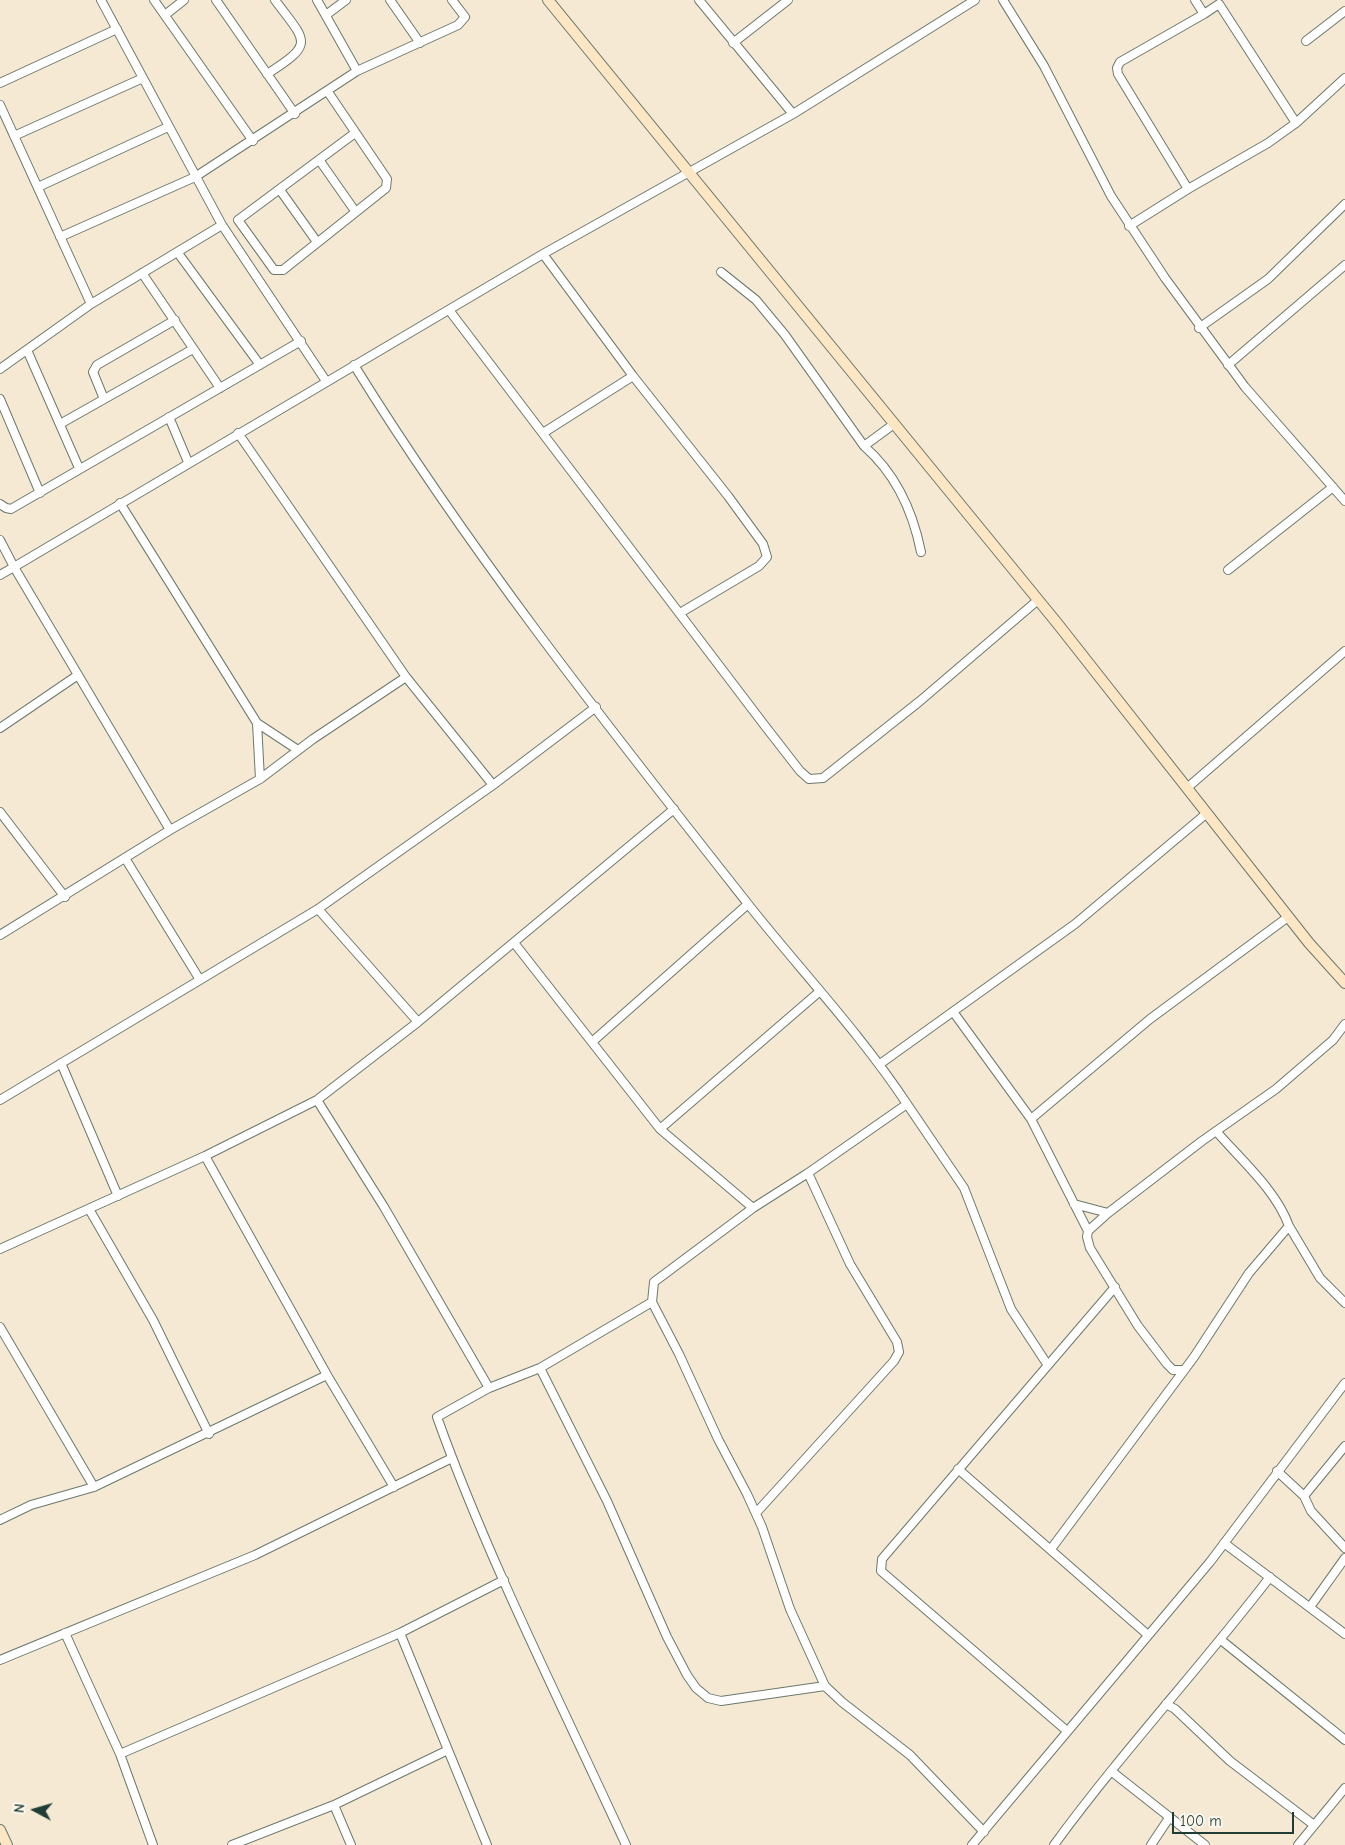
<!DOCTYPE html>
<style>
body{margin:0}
#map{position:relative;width:1345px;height:1845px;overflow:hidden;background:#f6e9d3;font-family:"Comic Neue",sans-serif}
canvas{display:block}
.north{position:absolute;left:10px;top:1785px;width:50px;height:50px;-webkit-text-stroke:4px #fbf7ec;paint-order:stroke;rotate:276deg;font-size:14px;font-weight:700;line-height:20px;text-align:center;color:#1f3d34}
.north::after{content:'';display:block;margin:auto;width:18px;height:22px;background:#1f3d34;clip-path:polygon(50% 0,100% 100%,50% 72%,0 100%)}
.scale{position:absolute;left:1172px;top:1812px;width:122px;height:22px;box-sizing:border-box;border:2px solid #1f3d34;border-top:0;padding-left:6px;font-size:15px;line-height:18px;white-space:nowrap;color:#1f3d34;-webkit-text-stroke:4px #fbf7ec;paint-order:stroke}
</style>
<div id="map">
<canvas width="1345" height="1845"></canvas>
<div class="north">N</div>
<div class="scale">100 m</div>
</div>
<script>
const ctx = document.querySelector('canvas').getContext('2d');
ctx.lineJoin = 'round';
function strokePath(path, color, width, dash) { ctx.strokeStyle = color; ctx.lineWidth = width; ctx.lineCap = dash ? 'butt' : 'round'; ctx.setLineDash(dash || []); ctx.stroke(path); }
const street = new Path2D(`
 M101 0 222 225 326 381
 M154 0 253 141
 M216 0 295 114
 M317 0 357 71
 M390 0 420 43
 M699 0 793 114
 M1003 0 1044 66 1111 196 1165 278 1245 387 1345 501
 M1195 0 1204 14 1219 4 1296 123
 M165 15 184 0
 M326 15 346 0
 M1306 41 1345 11
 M733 43 788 0
 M267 74C316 43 306 42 275 0
 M0 83 117 29
 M328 92 387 179 386 188 283 270H274L238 220 355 133
 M0 105 91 304
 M14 136 143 78
 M320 161 355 211
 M38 187 168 127
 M1188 189 1118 74 1117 68 1120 62 1204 14
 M280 190 317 242
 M1129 226 1188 189 1268 143 1296 123 1345 78
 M60 237 195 177 357 71 458 25 465 17 452 0
 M178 253 260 365
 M543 254 633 376
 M721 272 756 300 785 335 864 446C895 473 913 512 921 552
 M142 273 220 388
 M449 310 765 726 800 771 809 779 823 778 920 701 1038 600
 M1199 328 1268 279 1345 204
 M27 350 79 468
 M354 365C471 554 610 729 748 904 801 971 860 1033 907 1104L808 1173 753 1208 654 1282 652 1302 540 1368 489 1388
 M1228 365 1345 265
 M0 369 91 304 222 225
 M0 399 40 493
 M104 399 93 372 97 365 175 320
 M169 417 188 462
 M60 424 193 349
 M238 433 406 677 493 785
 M543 433 633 376 728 496 763 544 767 557 759 566 680 613
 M864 446 894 424
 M120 503 257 723 298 750
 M0 504 6 508 11 509 301 341
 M0 540 14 567 543 254 793 114 975 0
 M1228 570 1333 487
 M0 575 14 567 170 830
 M257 723 260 779
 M0 728 78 675
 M1187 788 1345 651
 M0 812 65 897
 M125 858 200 980
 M318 909 418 1022
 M0 935 170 830 260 779 313 739 406 677
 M515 944 660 1129 753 1208
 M954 1013 1031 1119 1088 1231
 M592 1042 748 904
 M61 1063 118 1196
 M880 1064 1075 924 1207 813
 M0 1100 318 909 493 785 596 707
 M317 1100 384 1207 489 1388 437 1417C489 1562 562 1705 626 1845
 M907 1104 964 1188 1011 1309 1047 1364
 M1031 1119 1150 1019 1288 917
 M660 1129 819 992
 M205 1156 327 1375 394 1487
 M1074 1204 1108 1213
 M89 1209 153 1320 209 1434
 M1289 1226 1320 1278 1345 1303
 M0 1249 205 1156 317 1100 418 1022 674 809
 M652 1302 679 1354 718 1439 747 1494 762 1527 790 1609 825 1686
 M0 1327 94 1487
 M540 1368 607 1501 667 1637 687 1675 696 1688 708 1698 721 1701 825 1686 842 1702 910 1755 984 1832
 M1184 1370H1173L1167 1364 1138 1326 1090 1248 1087 1237 1088 1231 1108 1213 1202 1141 1276 1089 1333 1040 1345 1024
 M1345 1446 1304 1496 1311 1511 1345 1548
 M958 1469 1148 1635
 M1277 1471 1304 1496
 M756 1513 894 1361 899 1352 897 1342 850 1264 808 1173
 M0 1520 31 1505 94 1487 327 1375
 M1224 1543 1345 1634
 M1051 1549 1194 1357 1249 1273 1289 1226C1276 1190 1241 1160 1216 1131
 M1310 1607 1345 1558
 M65 1633 120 1754 153 1845
 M400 1633 487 1845
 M1221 1640 1345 1740
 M0 1660 255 1555 452 1458
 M1166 1704 1175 1709 1230 1761 1314 1825
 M1067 1731 881 1571 882 1559 1115 1287
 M120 1754 400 1633 504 1580
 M1111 1771 1205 1845
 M334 1805 448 1750
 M232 1845 334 1805 351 1845
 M972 1845 1210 1562 1345 1383
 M1054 1845C1122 1752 1200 1668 1270 1577
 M1151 1845 1169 1818
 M1298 1845 1345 1788`);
const secondary = new Path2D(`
 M548 0 1057 623 1309 943 1345 983
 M0 1830 7 1845`);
strokePath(street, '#6a796c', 10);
strokePath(secondary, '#6a796c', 12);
strokePath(street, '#fff', 8);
strokePath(secondary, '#fce6c4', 10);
</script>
